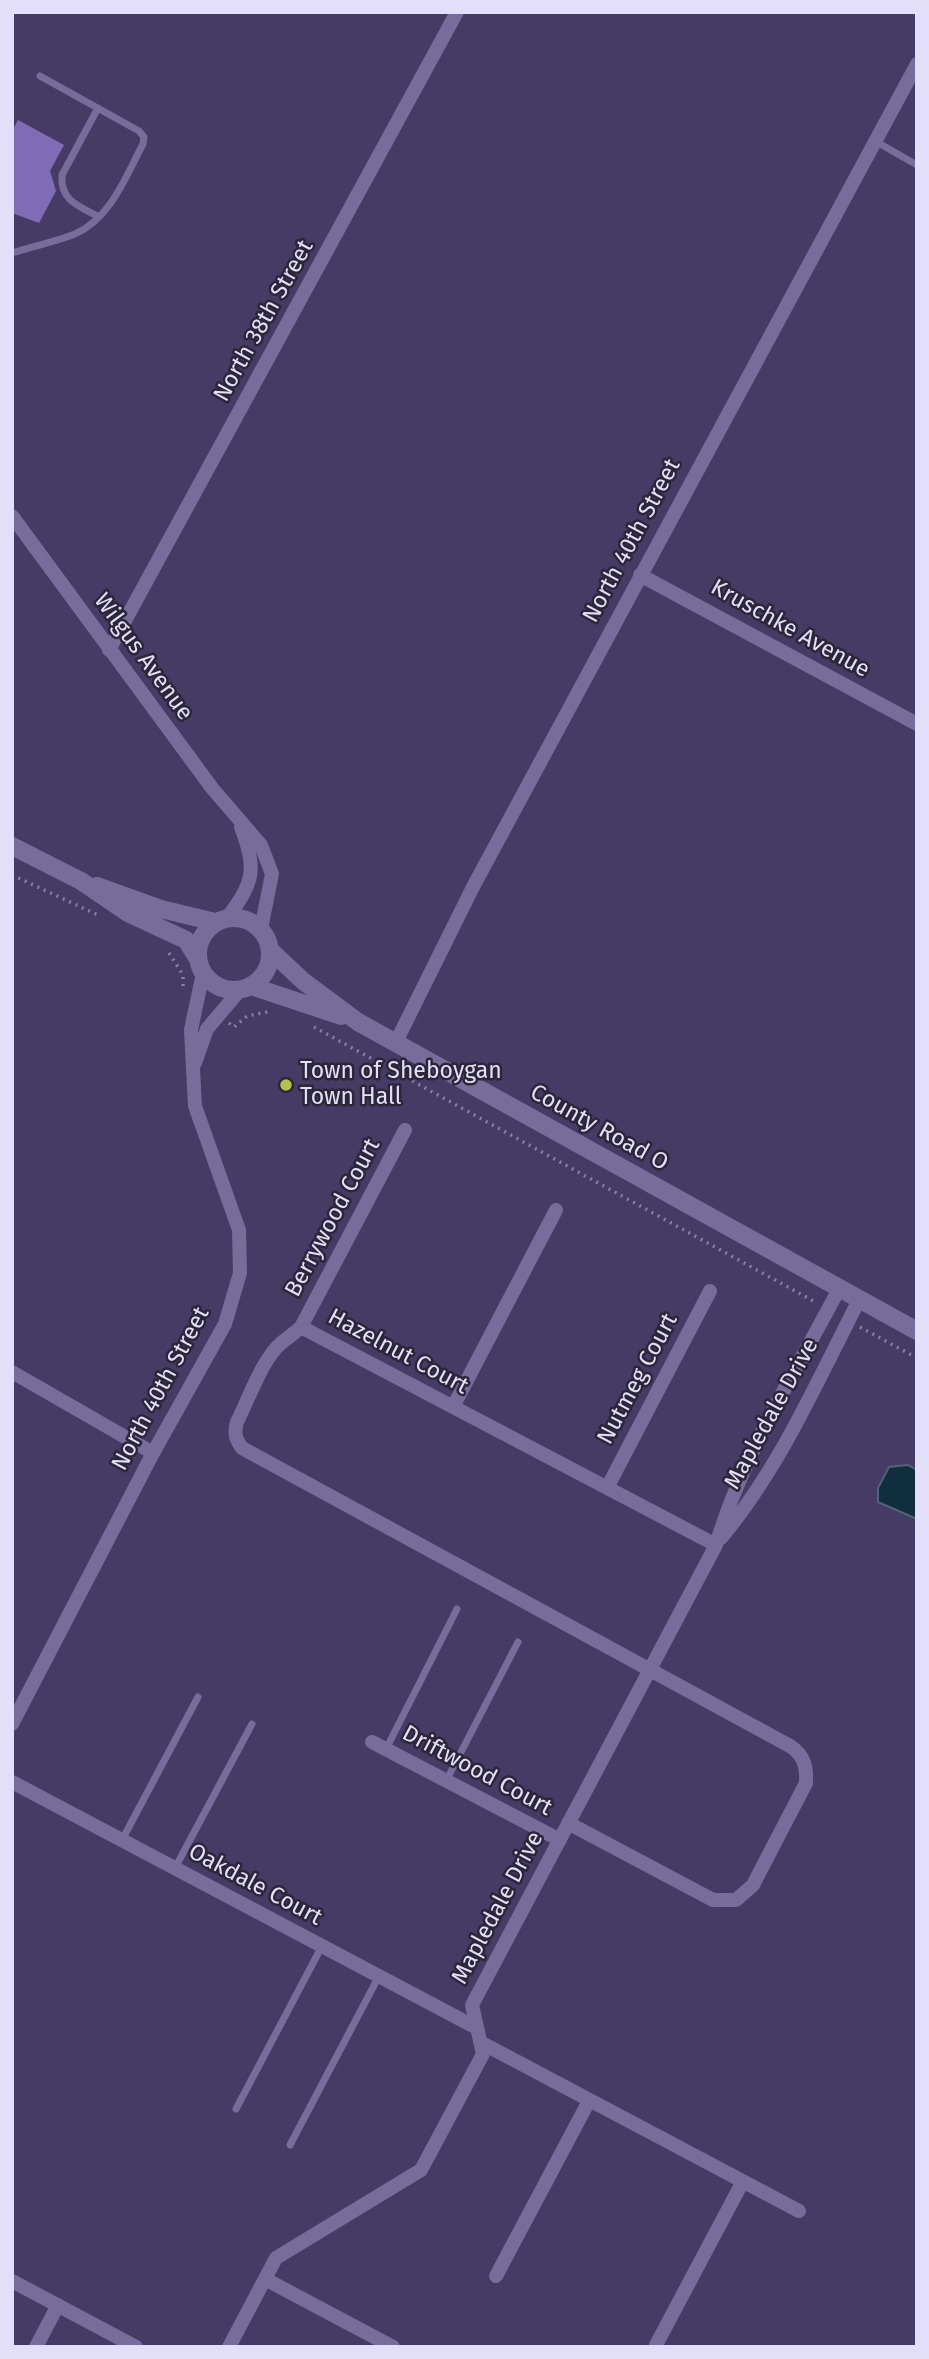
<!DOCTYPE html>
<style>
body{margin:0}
#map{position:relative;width:929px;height:2359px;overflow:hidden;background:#463b64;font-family:"Fira Sans",sans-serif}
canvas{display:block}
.frame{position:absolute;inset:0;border:14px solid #e4dff8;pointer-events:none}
</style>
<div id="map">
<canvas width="929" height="2359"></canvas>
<div class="frame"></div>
</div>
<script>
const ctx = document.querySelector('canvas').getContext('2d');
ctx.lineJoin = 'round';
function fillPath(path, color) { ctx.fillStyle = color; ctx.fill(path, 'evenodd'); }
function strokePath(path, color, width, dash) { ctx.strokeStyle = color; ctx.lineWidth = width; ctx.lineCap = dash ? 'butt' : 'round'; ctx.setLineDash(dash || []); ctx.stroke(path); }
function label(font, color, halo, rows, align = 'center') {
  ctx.font = font + ' "Fira Sans",sans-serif'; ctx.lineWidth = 5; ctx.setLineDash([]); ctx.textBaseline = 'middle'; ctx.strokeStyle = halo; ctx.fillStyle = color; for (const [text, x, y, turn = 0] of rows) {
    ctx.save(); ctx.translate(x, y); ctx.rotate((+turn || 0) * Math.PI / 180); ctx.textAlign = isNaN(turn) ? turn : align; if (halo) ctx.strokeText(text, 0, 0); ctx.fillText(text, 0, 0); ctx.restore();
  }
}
const water = new Path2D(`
 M908 1465 917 1470V1519L878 1502V1488L889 1467Z`);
fillPath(water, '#102e3d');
strokePath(water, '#506375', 2);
fillPath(new Path2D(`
 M18 120 64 145 50 171 56 191 39 223 12 213V131Z`), '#7f6bb6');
strokePath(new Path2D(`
 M12 875 98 915
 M169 953 183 975V986
 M229 1023 234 1027 247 1016 272 1011
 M314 1027 817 1303
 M860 1327 917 1358`), '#8880a2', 3.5, [2, 5]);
strokePath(new Path2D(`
 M98 108 62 175C60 201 79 206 99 217
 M875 141 917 165
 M12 253C33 246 55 242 75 234 111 218 126 176 143 144L144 137 139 131 40 76
 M386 1749 457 1609
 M446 1781 518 1642
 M122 1840 198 1697
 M175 1868 252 1724
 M236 2109 322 1946
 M290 2145 379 1976`), '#786d9a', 7);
strokePath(new Path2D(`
 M12 516 212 788 261 845 272 874 261 929
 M640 575 917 724
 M109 650 457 12
 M227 918C254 882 257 870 241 827
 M395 1044 474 885 917 64
 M195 1063 207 1029 240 990
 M405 1130 301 1327C293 1335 283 1340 276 1348 259 1368 249 1398 237 1422 234 1433 235 1438 242 1448L790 1746C804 1755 807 1767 806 1783L753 1885 736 1900H713L568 1823
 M301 1327 716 1545
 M12 1372 153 1453
 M453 1407 556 1210
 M607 1488 710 1291
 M721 1538C780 1467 817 1382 859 1300
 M12 1724 153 1453 225 1324 240 1273 239 1230 195 1106 191 1030 203 973
 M372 1742 560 1840
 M12 1782 477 2028
 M480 2042 799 2211
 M496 2276 589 2101
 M265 2279 393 2347
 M12 2281 136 2347
 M656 2345 742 2183
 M36 2347 58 2305
 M229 2347 276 2258 421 2170 483 2054 472 2005 716 1545C743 1454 795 1373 839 1289`), '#786d9a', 14);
strokePath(new Path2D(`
 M12 846 81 881 128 913 186 940 198 959
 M97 886 161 909 215 922
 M198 954a36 36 0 1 1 72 0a36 36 0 1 1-72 0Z
 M270 950 303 981 358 1022 917 1331
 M251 986 341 1016`), '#786d9a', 18);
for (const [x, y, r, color] of [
 [286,1085,7,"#b5c249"]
]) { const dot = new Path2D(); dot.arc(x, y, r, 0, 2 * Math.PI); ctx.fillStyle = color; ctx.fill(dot); strokePath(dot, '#2b2639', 2.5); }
label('23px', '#e4dff8', '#2b2639', [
 ["North 38th Street",264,321,-61],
 ["North 40th Street",632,541,-62],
 ["Kruschke Avenue",790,629,29],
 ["Wilgus Avenue",143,657,54],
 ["County Road O",599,1128,29],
 ["Berrywood Court",333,1218,-62],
 ["Hazelnut Court",398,1352,28],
 ["Nutmeg Court",638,1379,-62],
 ["North 40th Street",161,1389,-62],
 ["Mapledale Drive",772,1414,-61],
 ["Driftwood Court",477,1771,28],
 ["Oakdale Court",255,1885,28],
 ["Mapledale Drive",498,1908,-62]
]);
label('23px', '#e4dff8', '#2b2639', [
 ["Town of Sheboygan",300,1072],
 ["Town Hall",300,1098]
], 'left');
</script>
